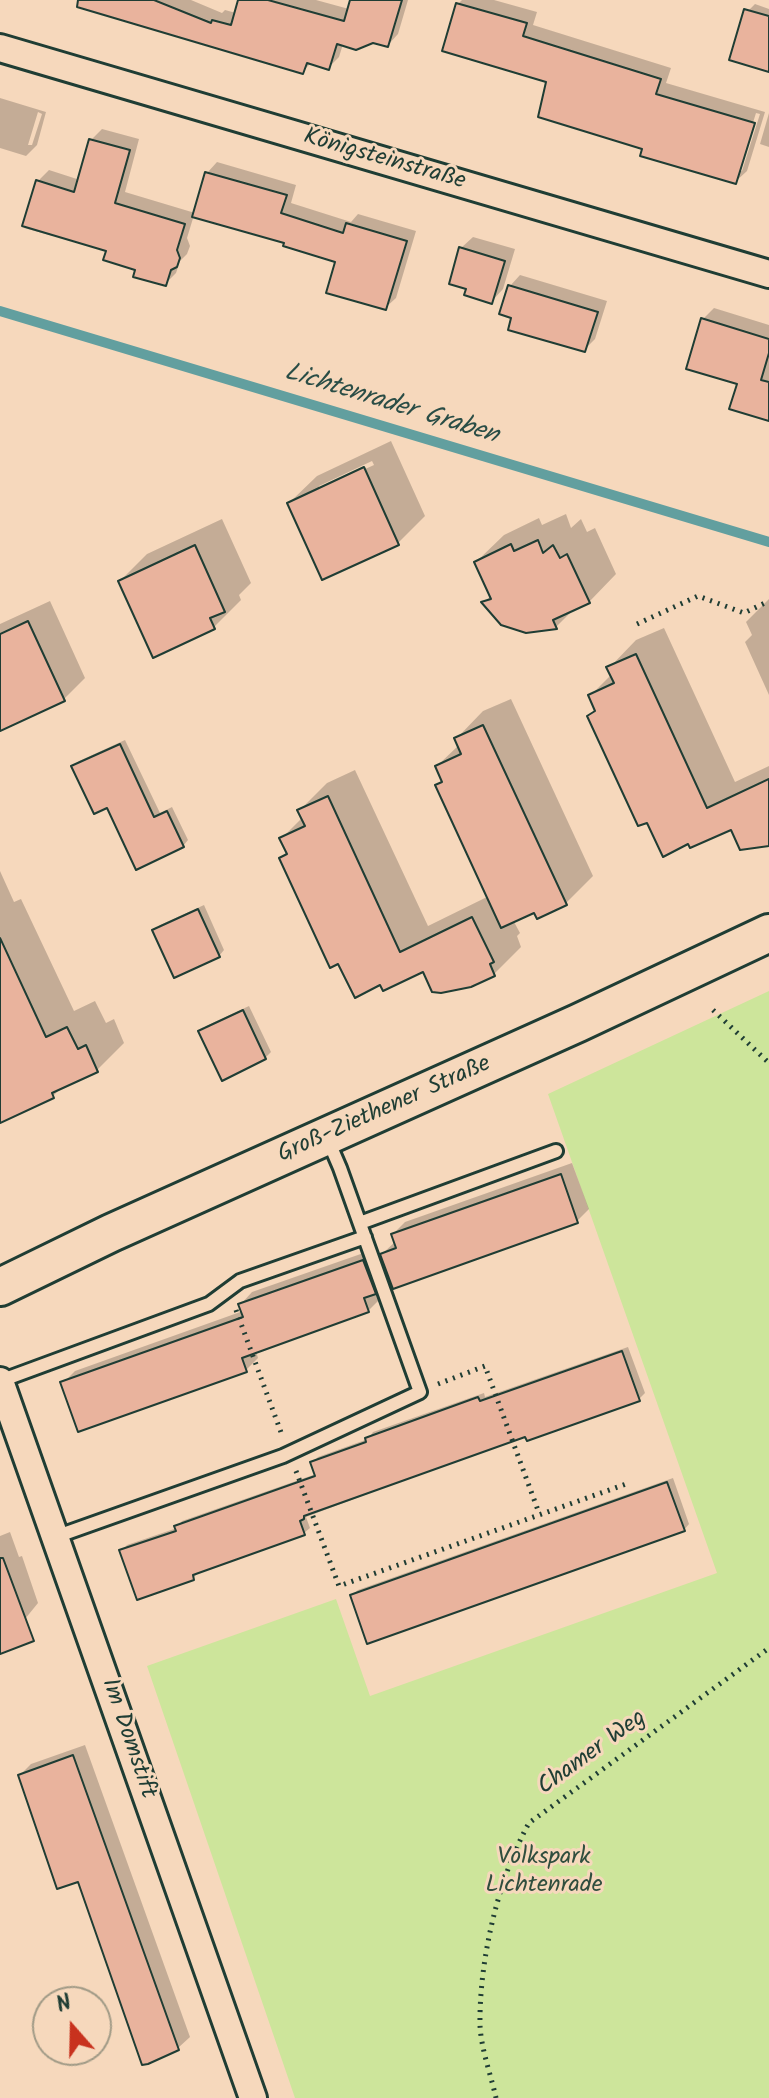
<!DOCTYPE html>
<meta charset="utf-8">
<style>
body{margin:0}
#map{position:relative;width:769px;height:2098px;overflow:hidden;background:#f6d8bc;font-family:Kalam,sans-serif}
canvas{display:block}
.north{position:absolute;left:32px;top:1986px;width:80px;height:80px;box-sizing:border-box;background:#f6d8bc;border:2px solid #a09a86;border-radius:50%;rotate:340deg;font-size:22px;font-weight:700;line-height:32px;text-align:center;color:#1f3d34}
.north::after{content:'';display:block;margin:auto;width:28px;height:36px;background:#c8321e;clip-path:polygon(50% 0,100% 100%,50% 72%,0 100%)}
</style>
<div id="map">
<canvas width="769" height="2098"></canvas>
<div class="north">N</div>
</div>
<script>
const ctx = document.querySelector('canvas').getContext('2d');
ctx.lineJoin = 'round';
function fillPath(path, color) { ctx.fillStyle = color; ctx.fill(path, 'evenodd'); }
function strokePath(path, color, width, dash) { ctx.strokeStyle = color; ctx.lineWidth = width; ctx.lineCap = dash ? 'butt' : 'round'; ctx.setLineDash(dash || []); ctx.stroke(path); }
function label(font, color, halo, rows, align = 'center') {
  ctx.font = font + ' Kalam,sans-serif'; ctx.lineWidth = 6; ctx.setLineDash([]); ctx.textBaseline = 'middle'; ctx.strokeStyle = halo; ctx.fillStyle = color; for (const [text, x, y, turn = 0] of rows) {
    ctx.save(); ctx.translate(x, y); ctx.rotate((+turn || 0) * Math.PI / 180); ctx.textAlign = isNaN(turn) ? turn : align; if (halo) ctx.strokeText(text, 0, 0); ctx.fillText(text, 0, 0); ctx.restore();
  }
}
fillPath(new Path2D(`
 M769 991V2098H295L147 1666 336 1599 370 1696 717 1573 548 1094Z`), '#cde59b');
fillPath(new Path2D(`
 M130 0H191L222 13 225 10 236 13 240 0H316L349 9 352 0H408L398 34 388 45 373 40 343 44 339 57 328 68 311 63 303 71Z
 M462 0H494L537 12 533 25 671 68 666 83 765 112 747 171 735 182 645 148 549 80 458 4ZM756 113 760 114 742 171H738Z
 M755 4 769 9V70L745 14Z
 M0 98 46 112 37 145 26 156 0 148ZM38 112 42 114 32 145H28Z
 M769 113V147L760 144Z
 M102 129 139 139 125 192 195 213 207 173 217 162 296 185 291 203 351 222 358 214 416 231 396 298 385 308 337 261 286 241 194 215 187 238 190 246 187 254 180 261 176 273 165 284 108 250 56 233 53 236 24 228 38 181 49 170 80 180 91 140Z
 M473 237 515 249 503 289 492 301 461 248Z
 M520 275 607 301 595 339 585 349 514 317 510 286Z
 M714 308 769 325V419L739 382 703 319Z
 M391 441 425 516 398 543 289 503 317 476ZM372 461 374 465 319 490V486Z
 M566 514 571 528 581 519 587 532 595 528 616 574 589 602 575 608 556 627 484 602 492 595 476 562 504 535 539 518 542 525Z
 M222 519 251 583 239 595 241 600 214 627 120 581 147 554Z
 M769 599V695L745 642 752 635 746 622Z
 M50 601 85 678 64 699 0 728V624Z
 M664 628 735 782 769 766V843L732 828 648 820 590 716 597 709 590 696 612 674 609 668 636 640Z
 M511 699 593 876 566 903 535 910 513 920 520 933 517 936 521 947 494 974 424 969 384 988 281 858 288 851 282 838 303 817 300 810 327 783 355 770 428 926 489 896 437 786 443 780 437 766 459 745 456 739 483 711Z
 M125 740 160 813 172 807 188 840 183 846 108 805 74 766 79 761Z
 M0 871 14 902 21 899 74 1011 95 1001 106 1023 114 1019 124 1043 97 1070 64 1085 53 1096 0 1121Z
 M204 905 224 950 219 956 154 930 160 925Z
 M249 1006 271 1052 265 1058 201 1031 206 1026Z
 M572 1163 589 1209 577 1221 382 1254 396 1241 393 1234 405 1222Z
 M375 1249 386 1281 377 1290 380 1299 368 1311 256 1351 258 1358 246 1370 63 1383 75 1371 243 1311 241 1304 252 1292Z
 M628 1347 645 1393 639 1399 527 1434 306 1517 310 1528 304 1533 199 1572 193 1578 122 1551 127 1545 177 1528 182 1521 316 1474 312 1463 318 1457 368 1439 373 1432 484 1393 485 1397Z
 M673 1478 689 1524 684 1530 352 1595 358 1590Z
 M10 1532 19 1557 22 1556 38 1603 25 1619 0 1627V1536Z
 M85 1745 190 2037 178 2048 20 1775 31 1764Z`), '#0003');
strokePath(new Path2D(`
 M0 311 769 542`), '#629f9f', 10);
const building = new Path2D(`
 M78 0H154L211 23 212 20 231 25 238 0H268L344 21 350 0H402L388 47 373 43 356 50 337 44 329 70 307 63 303 74 77 7Z
 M456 3 527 23 523 36 661 79 656 94 755 123 736 184 640 156 642 149 538 117 546 82 442 51Z
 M744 9 769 16V72L729 60Z
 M89 139 130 150 115 203 185 224 177 250 180 258 177 267 171 270 166 286 133 277 135 270 103 260 106 251 22 226 36 180 74 192Z
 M205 172 287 195 281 213 343 233 346 223 407 241 386 310 326 293 335 262 283 246 284 243 192 217Z
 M459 247 505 261 492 304 464 295 466 289 449 284Z
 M508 285 598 312 585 352 508 330 511 318 499 314Z
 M701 318 769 339V353L761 380 769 382V421L729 409 737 384 686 369Z
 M364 467 399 545 322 580 287 503Z
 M538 540 543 553 553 545 560 558 567 554 590 603 553 620 557 629 526 633 501 625 481 602 491 599 474 562 511 544 514 551Z
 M195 545 225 612 210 618 215 629 153 658 118 581Z
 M28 621 65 701 0 731V634Z
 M636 654 707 808 769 779V846L740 850 731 830 690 848 688 844 663 857 647 823 638 826 587 716 595 711 588 695 614 683 606 667Z
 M483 725 567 905 537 919 534 913 501 928 435 785 442 782 435 766 461 754 454 738Z
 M120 744 154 817 167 811 184 847 136 870 107 808 94 814 71 766Z
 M328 796 400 952 472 917 494 962 490 964 495 976 471 987 441 993 432 992 423 972 383 991 380 985 355 998 338 964 330 968 279 858 287 854 279 838 305 826 297 810Z
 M198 909 220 957 174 978 152 930Z
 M0 938 46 1037 67 1027 78 1049 86 1045 98 1072 52 1093 54 1098 0 1123Z
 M243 1010 266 1059 222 1081 198 1031Z
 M561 1174 578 1223 393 1289 380 1254 396 1248 391 1234Z
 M363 1260 376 1294 364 1298 369 1312 242 1358 247 1372 78 1432 60 1382 243 1317 238 1304Z
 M622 1351 640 1401 527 1441 525 1437 304 1516V1519L300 1521 305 1535 193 1575 194 1580 137 1600 119 1550 176 1531 174 1526 315 1476 310 1462 366 1442 365 1438 478 1397 480 1401Z
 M667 1482 685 1531 367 1644 350 1595Z
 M0 1558H3L34 1641 0 1654Z
 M73 1755 179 2050 148 2064 142 2065 78 1882 57 1889 18 1775Z`);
fillPath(building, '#e9b39d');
strokePath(building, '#1f3d34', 2);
const lane = new Path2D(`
 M360 1223 556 1151
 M0 1381 209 1304 240 1281 365 1237
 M55 1537 283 1456 420 1392 340 1168 328 1140`);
const street = new Path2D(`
 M0 48 769 274
 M0 1381 253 2098`);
const secondary = new Path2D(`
 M0 1287 111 1233 578 1023 769 933`);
strokePath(lane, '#1f3d34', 18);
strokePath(street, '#1f3d34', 32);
strokePath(secondary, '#1f3d34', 42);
strokePath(new Path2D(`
 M637 624 698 596 744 613 769 601
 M713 1010 769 1063
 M236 1310 282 1435
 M438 1384 485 1366 539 1513
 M296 1471 339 1586 629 1483
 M496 2098C491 2075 481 2049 480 2025 479 1962 498 1878 529 1823L769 1648`), '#1f3d34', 5, [2, 6]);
strokePath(lane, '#f6d8bc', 12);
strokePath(street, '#f6d8bc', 26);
strokePath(secondary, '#f6d8bc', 36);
label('24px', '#1f3d34', '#f6d8bc', [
 ["Königsteinstraße",384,161,16],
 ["Groß-Ziethener Straße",385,1111,-24],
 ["Im Domstift",127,1739,71],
 ["Chamer Weg",593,1754,-36]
]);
label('24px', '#304e3e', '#f6d8bc', [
 ["Volkspark",544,1859],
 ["Lichtenrade",544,1887]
]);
label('italic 26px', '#2a4d46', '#f6d8bc', [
 ["Lichtenrader Graben",391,406,17]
]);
</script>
